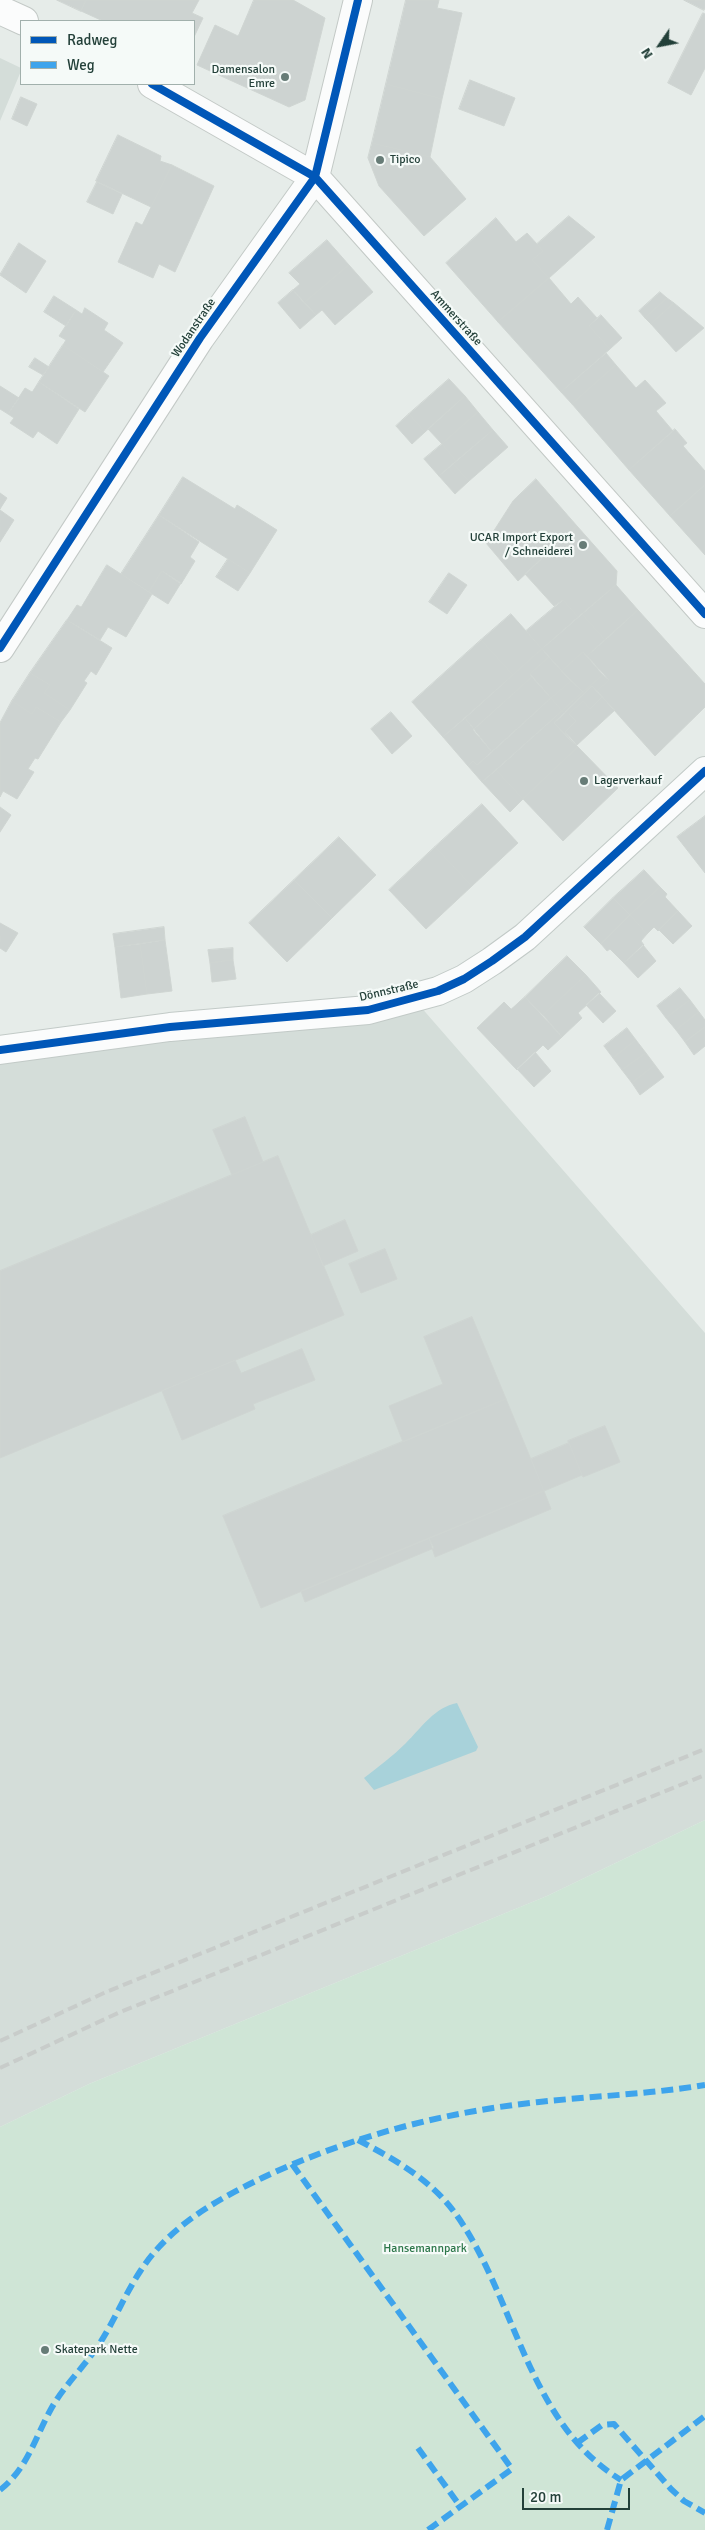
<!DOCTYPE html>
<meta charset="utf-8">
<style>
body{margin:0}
#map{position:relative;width:705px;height:2530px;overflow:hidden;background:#e6ece9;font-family:Signika,sans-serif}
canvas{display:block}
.legend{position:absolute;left:20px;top:20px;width:175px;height:65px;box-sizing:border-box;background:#f5faf8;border:1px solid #a1b0ac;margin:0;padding:6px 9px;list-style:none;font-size:15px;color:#234039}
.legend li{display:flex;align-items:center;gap:10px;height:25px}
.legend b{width:25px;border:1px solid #a1b0ac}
.north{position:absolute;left:635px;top:20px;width:50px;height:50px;-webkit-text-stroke:4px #f5faf8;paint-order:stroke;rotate:237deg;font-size:14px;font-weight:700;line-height:20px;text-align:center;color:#234039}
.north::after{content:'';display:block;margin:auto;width:18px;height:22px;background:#234039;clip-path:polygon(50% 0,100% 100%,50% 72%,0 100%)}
.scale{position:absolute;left:522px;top:2488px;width:108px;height:22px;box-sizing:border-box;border:2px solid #234039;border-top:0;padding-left:6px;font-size:15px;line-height:18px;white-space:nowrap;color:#234039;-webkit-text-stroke:4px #f5faf8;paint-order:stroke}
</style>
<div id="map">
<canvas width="705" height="2530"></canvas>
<ul class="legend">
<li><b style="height:6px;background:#0057b8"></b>Radweg</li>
<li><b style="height:6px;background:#3ea4ec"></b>Weg</li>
</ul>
<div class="north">N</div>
<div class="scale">20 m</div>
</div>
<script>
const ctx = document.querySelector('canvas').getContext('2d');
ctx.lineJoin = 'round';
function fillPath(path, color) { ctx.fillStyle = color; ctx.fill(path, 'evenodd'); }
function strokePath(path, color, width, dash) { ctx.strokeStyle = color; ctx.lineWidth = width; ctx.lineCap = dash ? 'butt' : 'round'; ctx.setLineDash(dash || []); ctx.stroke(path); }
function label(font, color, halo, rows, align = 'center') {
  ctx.font = font + ' Signika,sans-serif'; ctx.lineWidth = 4.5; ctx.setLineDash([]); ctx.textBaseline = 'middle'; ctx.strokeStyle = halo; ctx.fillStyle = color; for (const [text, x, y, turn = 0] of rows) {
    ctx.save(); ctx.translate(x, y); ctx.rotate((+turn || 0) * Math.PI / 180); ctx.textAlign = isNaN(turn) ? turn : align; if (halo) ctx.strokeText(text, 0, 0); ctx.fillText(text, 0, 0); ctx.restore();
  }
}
fillPath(new Path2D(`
 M0 58 21 68V71L0 121Z
 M413 998 705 1333V1820L547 1896 89 2084 0 2127V1054Z`), '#d4ddd9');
fillPath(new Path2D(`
 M705 1820V2530H0V2127L89 2084 547 1896Z`), '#cfe5d6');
fillPath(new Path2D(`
 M457 1703 478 1747 476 1751 374 1790 364 1778C378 1767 393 1756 406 1743 421 1728 435 1707 457 1703Z`), '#a8d2da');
const building = new Path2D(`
 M57 0H86L81 11Z
 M86 0H199L192 13 203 18 194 37V21H103L81 11Z
 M254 0H293L325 18 305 100 289 107 197 65 215 25 238 36Z
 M406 0H439L437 8 462 13 442 99 386 84Z
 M684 0H705V8L704 10Z
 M703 13 705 14V68L691 95 668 83Z
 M470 80 515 98 504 126 459 109Z
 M386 84 442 99 430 157 372 143Z
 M21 97 37 104 27 126 12 119Z
 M118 135 161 156 160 161 172 165 151 207 96 181Z
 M372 143 430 157 466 199 424 236 379 186 368 158Z
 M172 165 214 186 175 272 159 264 153 278 118 262 136 222 142 225Z
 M97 182 122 194 113 214 87 202Z
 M569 216 595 237 549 278 532 260 543 251 537 244Z
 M496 218 516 242 527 233 537 244 543 251 532 260 549 278 498 322 446 263Z
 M327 240 349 265 304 303 293 290 300 284 289 273Z
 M19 243 46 261 26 293 0 275Z
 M349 265 373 292 335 325 322 310 316 315 304 303Z
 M549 278 571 304 578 297 597 318 589 326 610 349 561 392 498 322Z
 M293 290 316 315 300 329 278 303Z
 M660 292 667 298 645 318 639 311Z
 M54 296 76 310 66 326 44 312Z
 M667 298 674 303 651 324 645 318Z
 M674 303 704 328 676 352 651 324Z
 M85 308 108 323 104 330 123 343 103 372 63 345 66 340 59 336 76 310 82 314Z
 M601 315 622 338 610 349 589 326Z
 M63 345 109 376 85 412 39 382Z
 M606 353 616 365 572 404 561 392Z
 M35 358 49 367 43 375 29 367Z
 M616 365 636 388 645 380 666 403 656 411 673 431 629 470 572 404Z
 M449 379 465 396 425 432 409 414Z
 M39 382 79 409 57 444 38 431 33 438 10 423 14 418 8 414 25 388 32 392Z
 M0 386 19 398 8 414 0 409Z
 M465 396 478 412 442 444 428 429Z
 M478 412 493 430 456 461 442 444Z
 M409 414 425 432 412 444 396 426Z
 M675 429 687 443 683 446 705 471V485L670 516 629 470Z
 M493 430 508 447 469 481 453 464Z
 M442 444 456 461 439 476 424 459Z
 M453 464 469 481 455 494 439 476Z
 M183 477 235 509 237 505 277 530 250 573 159 515Z
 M536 479 577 526 518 581 486 543 513 501Z
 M705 485V555L670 516Z
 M0 493 7 498 0 509Z
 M0 510 14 520 0 542Z
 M159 515 199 542 190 557 195 561 181 584 162 571 149 592 121 574Z
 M577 526 617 571 616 585 578 617 563 600 554 606 525 574Z
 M228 559 250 573 238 591 216 577Z
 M107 565 152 594 126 637 108 627 100 640 67 620 77 605 81 607Z
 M162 571 181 583 168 604 149 592Z
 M449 573 467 585 447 614 429 602Z
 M616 585 638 610 605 640 582 614Z
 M563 600 578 617 542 649 526 631Z
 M638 610 705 684V707L655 756 597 691 609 680 587 656Z
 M511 614 542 649 513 675 481 640Z
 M582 614 605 640 587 656 583 652 562 671 542 649Z
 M67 620 112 648 96 675 91 671 84 681 87 683 70 710 44 693 50 685 30 673Z
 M481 640 513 675 443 737 412 702Z
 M542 649 549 657 530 674 532 677 474 729 465 718Z
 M583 652 603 675 583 692 562 671Z
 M549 657 571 681 551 698 530 674Z
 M561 671 583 692 562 711 551 698 571 681Z
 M30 673 50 685 44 693 70 710 61 722 36 707 32 714 12 701Z
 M603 675 609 680 597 691 592 686 585 693 583 692Z
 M532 677 551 698 492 752 473 730Z
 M592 686 602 697 590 709 583 701 569 714 576 721 565 732 574 744 554 723Z
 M583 692 585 693 565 713 562 711Z
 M602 697 615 710 577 745 565 732 576 721 569 714 583 701 590 709Z
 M551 698 562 711 482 782 468 766 473 761 477 765Z
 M12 701 32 714 36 707 61 722 38 759 35 758 28 769 34 772 17 799 3 791 0 797V723Z
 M562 711 565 713 554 723 578 747 523 799 496 770Z
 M391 712 412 736 392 754 371 729Z
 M465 718 492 752 477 765 473 761 468 766 443 737Z
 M578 747 618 788 563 841 523 799Z
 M496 770 523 799 510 812 482 782Z
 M482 804 518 843 472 886 435 847Z
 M0 807 11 815 0 832Z
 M705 816V873L677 837Z
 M339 837 376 875 332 918 294 880Z
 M435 847 472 886 426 929 389 890Z
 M644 870 660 887 630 915 613 898Z
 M294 880 332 918 287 962 249 923Z
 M660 887 667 894 665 897 678 911 658 931 654 927 647 934 630 915Z
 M613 898 630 915 601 944 584 927Z
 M678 911 692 926 673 944 659 930Z
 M630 915 647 934 641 941 644 945 624 963 610 949 607 951 601 944Z
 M0 923 18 933 6 952 0 948Z
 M164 927 165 940 115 947 113 934Z
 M165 940 172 991 147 994 140 944Z
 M140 944 147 994 121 998 115 947Z
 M643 945 656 961 638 978 624 963Z
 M233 948V960L210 963 208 950Z
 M567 956 586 975 543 1015 525 997Z
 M233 960 236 979 212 982 210 963Z
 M586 975 601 992 578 1013 582 1018 562 1037 543 1015Z
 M680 988 690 1000 666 1018 657 1006Z
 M599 993 616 1011 603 1023 586 1005Z
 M525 997 562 1037 548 1050 543 1045 517 1070 477 1028 504 1002 511 1009Z
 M690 1000 699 1012 676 1030 666 1018Z
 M699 1012 705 1020V1027L685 1042 676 1030Z
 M705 1027V1046L694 1055 685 1042Z
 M627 1028 636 1040 613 1058 604 1046Z
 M636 1040 646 1053 622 1070 613 1058Z
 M535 1052 551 1071 534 1087 517 1069Z
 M646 1053 655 1065 632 1083 622 1070Z
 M655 1065 664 1077 640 1095 632 1083Z
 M245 1117 263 1162 232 1175 213 1130Z
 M278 1156 344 1315 0 1458V1271Z
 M345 1220 358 1251 323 1266 311 1235Z
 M385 1249 397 1279 361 1293 349 1264Z
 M472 1317 506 1399 403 1442 389 1406 443 1384 424 1337Z
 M302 1349 315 1380 253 1404 255 1409 182 1440 162 1391 235 1360 241 1373Z
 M506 1399 544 1491 261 1608 223 1516Z
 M605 1426 620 1462 583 1477 568 1441Z
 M569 1443 582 1475 544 1491 531 1459Z
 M544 1491 551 1509 435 1557 429 1538Z
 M429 1538 434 1548 305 1602 301 1591Z`);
fillPath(building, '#cdd3d1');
strokePath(building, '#cfd5d2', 1);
const street = new Path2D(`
 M0 10 24 21
 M152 84 315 177 705 614
 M0 648 200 338 315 177 358 0`);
const secondary = new Path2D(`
 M0 1050 170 1027 368 1010 438 991 464 979 492 961 525 937 705 771`);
strokePath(street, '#c3c9c6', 30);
strokePath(secondary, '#c2cac7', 30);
strokePath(street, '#fbfcfc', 28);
strokePath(secondary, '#fbfcfc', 28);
strokePath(new Path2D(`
 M0 2041 106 1992 705 1749
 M0 2068 118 2013 705 1775`), '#c8ccca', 4, [10, 5]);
strokePath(new Path2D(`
 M358 2140C394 2159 430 2179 455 2213 516 2297 526 2422 621 2480
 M292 2164 512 2469 428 2530
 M577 2443 602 2425 614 2424 671 2489 684 2501 705 2513
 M418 2448 460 2506
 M0 2490C27 2469 35 2438 51 2409 63 2387 83 2368 98 2346 114 2322 125 2294 141 2270 170 2226 216 2200 262 2178 349 2137 443 2112 539 2102 595 2096 650 2094 705 2085
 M607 2530 621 2480 705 2416`), '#3ea4ec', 6, [12, 6]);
strokePath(new Path2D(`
 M152 84 315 177 705 614
 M0 648 200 338 315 177 358 0
 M0 1050 170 1027 368 1010 438 991 464 979 492 961 525 937 705 771`), '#0057b8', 8);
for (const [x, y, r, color] of [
 [285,77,5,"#677c77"],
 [380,160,5,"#677c77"],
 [583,545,5,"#677c77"],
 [584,781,5,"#677c77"],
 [45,2350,5,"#677c77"]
]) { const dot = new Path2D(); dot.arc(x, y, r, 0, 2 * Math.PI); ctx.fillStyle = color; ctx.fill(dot); strokePath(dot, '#f5faf8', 2); }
label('12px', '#234039', '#f5faf8', [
 ["Damensalon",275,70,"right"],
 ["Emre",275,84,"right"],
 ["Tipico",390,160],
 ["UCAR Import Export",573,538,"right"],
 ["/ Schneiderei",573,552,"right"],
 ["Lagerverkauf",594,781],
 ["Skatepark Nette",55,2350]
], 'left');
label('12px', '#234039', '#f5faf8', [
 ["Ammerstraße",456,318,48],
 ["Wodanstraße",194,328,-56],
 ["Dönnstraße",389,991,-13]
]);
label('12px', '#2d774a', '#f5faf8', [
 ["Hansemannpark",425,2249]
]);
</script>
